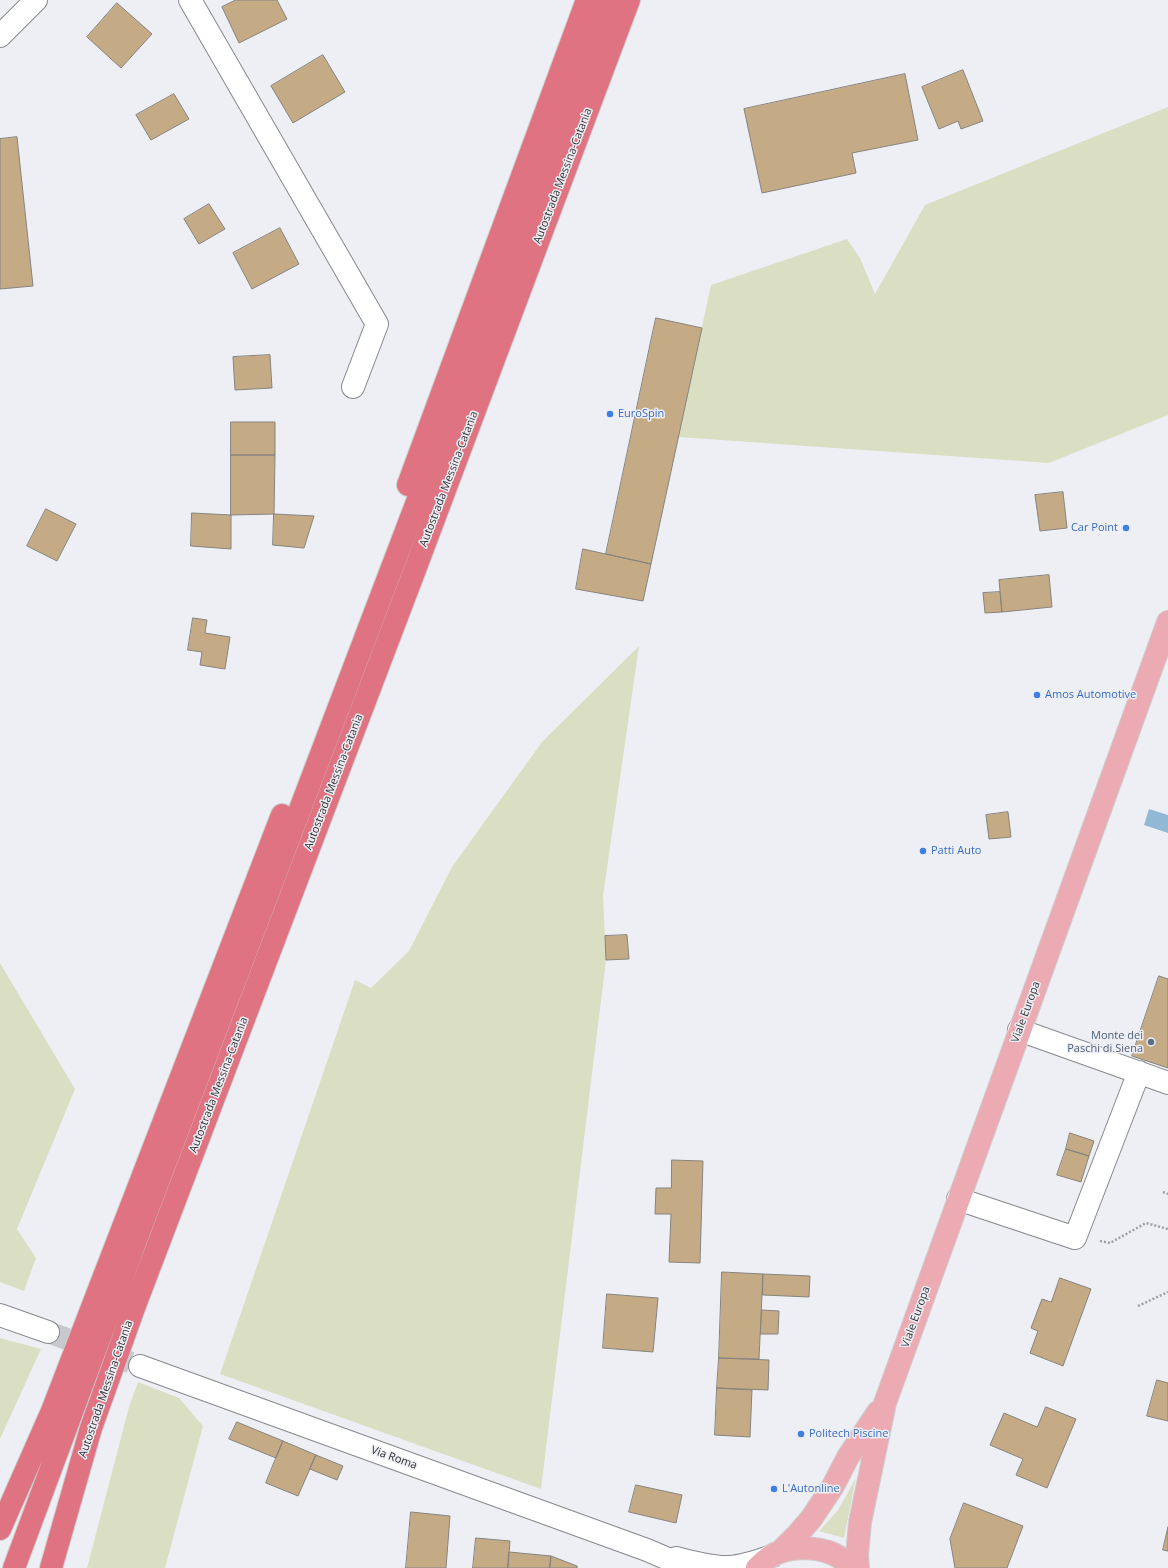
<!DOCTYPE html>
<style>
body{margin:0}
canvas{display:block;background:#eeeff5}
</style>
<canvas width="1168" height="1568"></canvas>
<script>
const ctx = document.querySelector('canvas').getContext('2d');
ctx.lineJoin = 'round';
function fillPath(path, color) { ctx.fillStyle = color; ctx.fill(path, 'evenodd'); }
function strokePath(path, color, width, dash) { ctx.strokeStyle = color; ctx.lineWidth = width; ctx.lineCap = dash ? 'butt' : 'round'; ctx.setLineDash(dash || []); ctx.stroke(path); }
function label(font, color, halo, rows, align = 'center') {
  ctx.font = font + ' "Open Sans",sans-serif'; ctx.lineWidth = 3; ctx.setLineDash([]); ctx.textBaseline = 'middle'; ctx.strokeStyle = halo; ctx.fillStyle = color; for (const [text, x, y, turn = 0] of rows) {
    ctx.save(); ctx.translate(x, y); ctx.rotate((+turn || 0) * Math.PI / 180); ctx.textAlign = isNaN(turn) ? turn : align; if (halo) ctx.strokeText(text, 0, 0); ctx.fillText(text, 0, 0); ctx.restore();
  }
}
fillPath(new Path2D(`
 M1168 107V415L1049 463 678 437 711 285 847 239 860 258 875 294 925 205Z
 M639 646 603 896 606 960 541 1489 220 1374 355 980 371 988 409 951 452 867 542 742Z
 M0 963 75 1089 17 1229 36 1258 24 1291 0 1282Z
 M0 1338 41 1349 0 1439Z
 M138 1382 179 1398 203 1426 165 1568H87L129 1407Z
 M856 1478 844 1538 819 1531 838 1510Z`), '#dadfc3');
fillPath(new Path2D(`
 M1149 809 1168 815V833L1144 825Z`), '#91b8d5');
const building = new Path2D(`
 M236 0H277L287 19 239 43 222 7Z
 M117 3 152 34 121 68 87 37Z
 M323 55 345 92 293 123 271 86Z
 M963 70 983 121 961 129 958 121 939 129 922 87Z
 M905 74 918 140 852 153 856 173 762 193 744 109Z
 M174 94 189 119 151 140 136 115Z
 M17 137 33 286 0 289V139Z
 M209 204 225 229 199 244 184 219Z
 M280 228 299 264 252 289 233 253Z
 M656 318 702 328 651 564 606 554Z
 M270 355 272 388 235 390 233 357Z
 M231 422H275V455H231Z
 M231 455H275L274 514 231 515Z
 M1063 492 1067 528 1040 531 1035 495Z
 M46 509 76 524 57 561 27 546Z
 M192 513 231 515V549L191 546Z
 M274 514 314 516 304 548 273 545Z
 M583 549 651 564 643 601 576 589Z
 M1049 575 1052 607 1002 612 999 580Z
 M1000 592 1002 612 985 613 983 593Z
 M193 618 207 620 205 633 230 637 225 669 200 665 202 652 188 650Z
 M1008 812 1011 837 989 839 986 815Z
 M627 935 629 959 606 960 605 936Z
 M1159 976 1168 979V1068L1132 1056Z
 M1070 1133 1094 1141 1089 1156 1066 1149Z
 M1066 1149 1089 1156 1081 1182 1057 1175Z
 M672 1160 703 1161 700 1263 669 1262 671 1214H655L656 1188H671Z
 M722 1272 763 1274 759 1359 719 1358Z
 M763 1274 810 1276 809 1297 763 1295Z
 M1060 1278 1091 1289 1063 1366 1030 1353 1038 1331 1031 1328 1042 1299 1051 1302Z
 M607 1294 658 1298 653 1352 603 1348Z
 M762 1310 779 1311 778 1334H761Z
 M719 1358 769 1360 768 1390 717 1388Z
 M1157 1380 1168 1383V1421L1147 1416Z
 M717 1388 752 1390 750 1437 715 1435Z
 M1046 1407 1076 1419 1047 1488 1016 1475 1023 1459 990 1445 1004 1413 1037 1427Z
 M237 1422 283 1441 276 1458 229 1439Z
 M283 1441 316 1455 298 1496 266 1483Z
 M316 1455 343 1466 337 1480 310 1469Z
 M636 1485 682 1495 676 1523 629 1512Z
 M964 1503 1023 1526 1007 1568H955L950 1539Z
 M411 1512 450 1516 446 1568H406Z
 M1168 1527V1551L1163 1550Z
 M476 1538 510 1541 508 1568H473Z
 M509 1552 551 1556 550 1568H508Z
 M551 1556 577 1566V1568H550Z`);
fillPath(building, '#c5ab85');
strokePath(building, '#86837e', 1);
strokePath(new Path2D(`
 M48 1332 140 1366`), '#c8c9ce', 22, [22, 11]);
const minor = new Path2D(`
 M190 0 377 324 353 387
 M0 36 36 0
 M1019 1030 1168 1083
 M958 1199 1075 1238 1139 1072
 M0 1315 48 1332
 M140 1366 647 1550 689 1568
 M676 1558C692 1562 712 1568 729 1567 744 1566 758 1561 772 1556`);
const major = new Path2D(`
 M780 1552 797 1535 811 1519 833 1486 848 1457 878 1412
 M757 1568C763 1562 772 1554 780 1552 798 1546 823 1547 839 1557 843 1560 847 1565 850 1568
 M858 1568 857 1555 860 1522 885 1403 1168 622`);
const highway = new Path2D(`
 M408 485 587 0
 M0 1529 52 1411 282 815
 M14 1568 136 1240 608 0
 M51 1568 91 1428 134 1308 416 567 629 0`);
strokePath(minor, '#86888d', 24);
strokePath(major, '#cecece', 24);
strokePath(highway, '#cecece', 24);
strokePath(new Path2D(`
 M1163 1192 1168 1194
 M1100 1241 1110 1243 1146 1223 1168 1229
 M1138 1306 1168 1292`), '#9fa0a4', 2.5, [2, 2]);
strokePath(minor, '#fff', 22);
strokePath(major, '#ecabb3', 22);
strokePath(highway, '#df7381', 22);
for (const [x, y, r, color] of [
 [610,414,4,"#3f7fe0"],
 [1126,528,4,"#3f7fe0"],
 [1037,695,4,"#3f7fe0"],
 [923,851,4,"#3f7fe0"],
 [1151,1042,4,"#5c6f8a"],
 [801,1434,4,"#3f7fe0"],
 [774,1489,4,"#3f7fe0"]
]) { const dot = new Path2D(); dot.arc(x, y, r, 0, 2 * Math.PI); ctx.fillStyle = color; ctx.fill(dot); strokePath(dot, '#eeeff5', 1.5); }
label('11px', '#313234', '#eeeff5', [
 ["Autostrada Messina-Catania",563,176,-69],
 ["Autostrada Messina-Catania",449,479,-69],
 ["Autostrada Messina-Catania",334,782,-69],
 ["Viale Europa",1026,1012,-70],
 ["Autostrada Messina-Catania",219,1085,-69],
 ["Viale Europa",916,1317,-70],
 ["Autostrada Messina-Catania",106,1389,-71],
 ["Via Roma",394,1458,20]
]);
label('11px', '#366cbe', '#eeeff5', [
 ["EuroSpin",618,414],
 ["Car Point",1118,528,"right"],
 ["Amos Automotive",1045,695],
 ["Patti Auto",931,851],
 ["Politech Piscine",809,1434],
 ["L'Autonline",782,1489]
], 'left');
label('11px', '#4e5e75', '#eeeff5', [
 ["Monte dei",1143,1036],
 ["Paschi di Siena",1143,1049]
], 'right');
</script>
